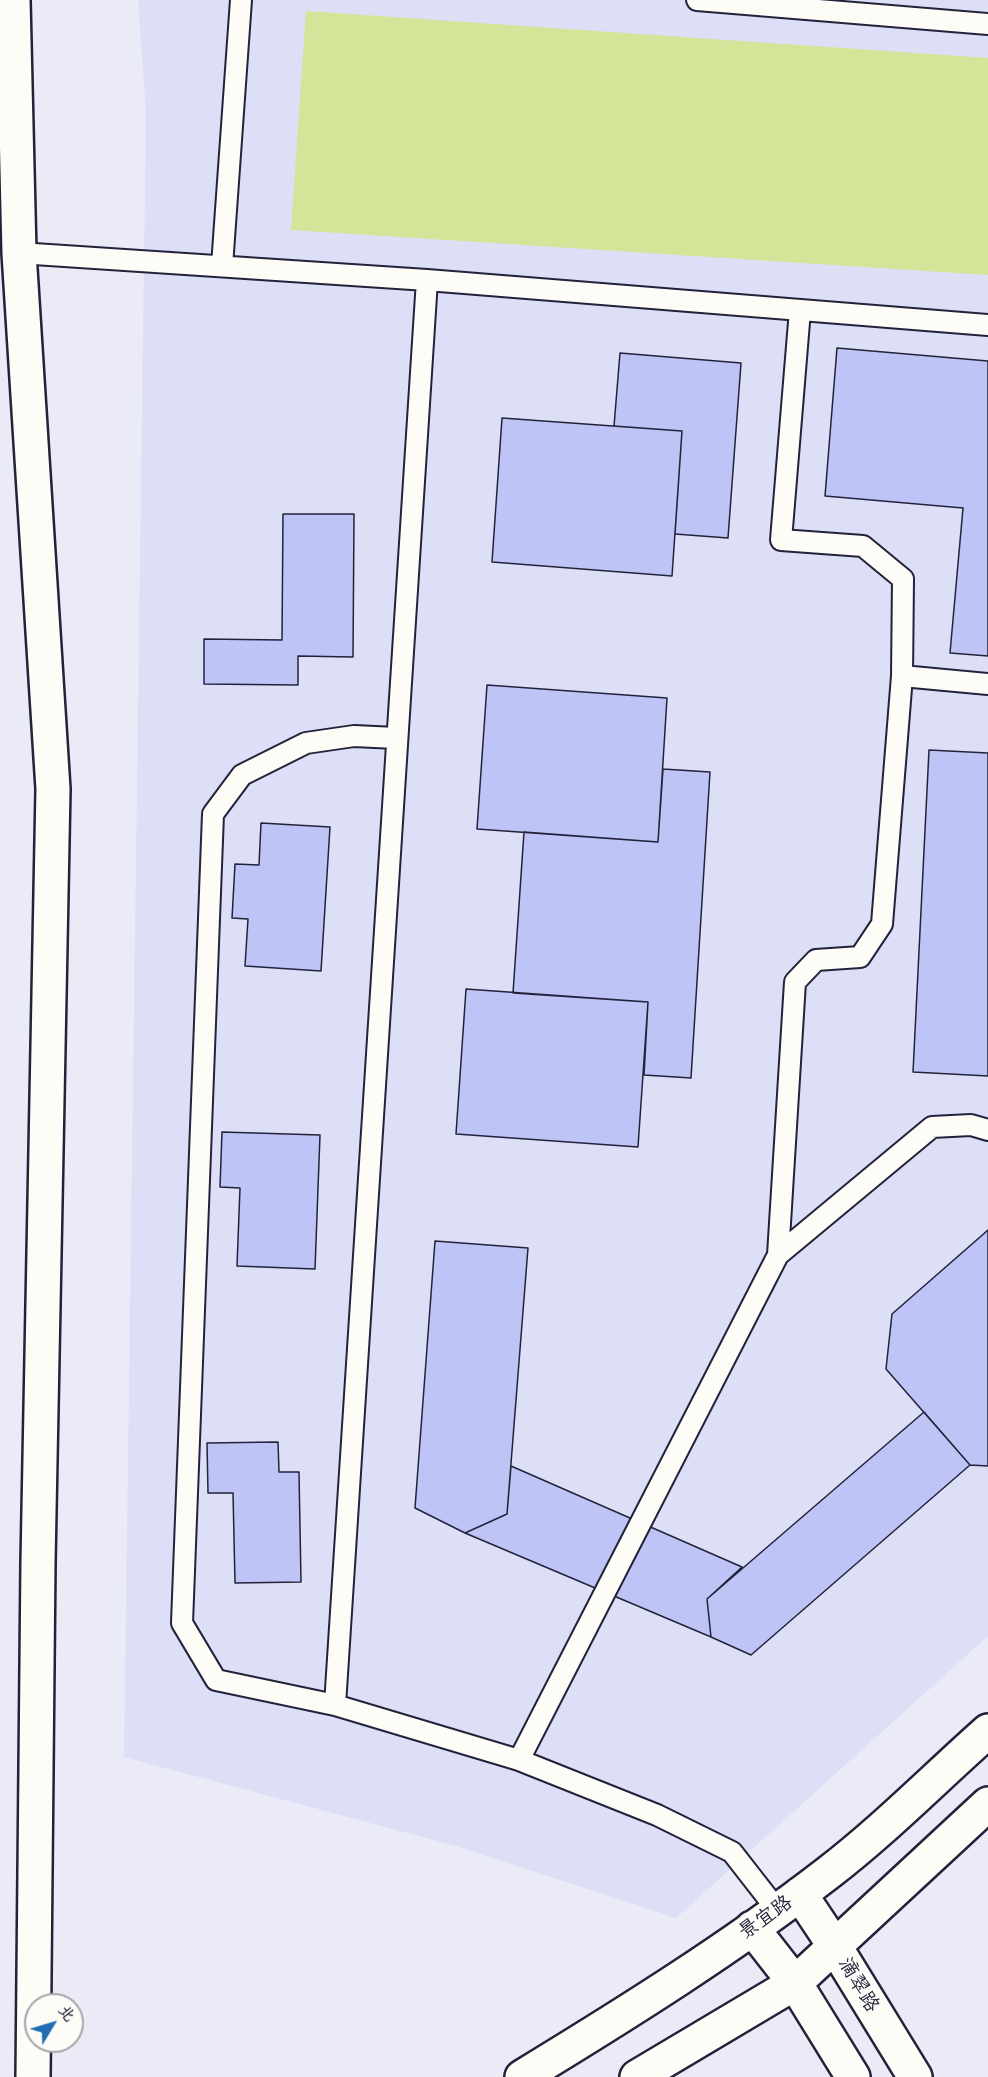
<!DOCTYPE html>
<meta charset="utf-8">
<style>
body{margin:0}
#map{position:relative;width:988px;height:2077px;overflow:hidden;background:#eaebf6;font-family:Itim,"LXGW WenKai TC",sans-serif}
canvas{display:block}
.north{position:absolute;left:24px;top:1993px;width:60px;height:60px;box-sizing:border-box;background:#fdfcf7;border:2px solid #a5a5ac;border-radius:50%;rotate:52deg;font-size:16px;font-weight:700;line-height:24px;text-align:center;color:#22223b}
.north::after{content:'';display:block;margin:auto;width:21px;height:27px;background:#1f6fb2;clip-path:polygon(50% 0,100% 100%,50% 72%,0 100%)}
</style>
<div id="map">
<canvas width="988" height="2077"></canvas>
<div class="north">北</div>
</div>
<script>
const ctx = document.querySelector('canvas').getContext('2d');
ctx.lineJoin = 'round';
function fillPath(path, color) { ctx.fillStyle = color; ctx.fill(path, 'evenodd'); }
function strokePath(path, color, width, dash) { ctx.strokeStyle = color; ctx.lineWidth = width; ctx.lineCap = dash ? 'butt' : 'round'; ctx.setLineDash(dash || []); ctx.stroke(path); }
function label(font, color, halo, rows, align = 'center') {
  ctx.font = font + ' Itim,"LXGW WenKai TC",sans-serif'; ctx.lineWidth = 4.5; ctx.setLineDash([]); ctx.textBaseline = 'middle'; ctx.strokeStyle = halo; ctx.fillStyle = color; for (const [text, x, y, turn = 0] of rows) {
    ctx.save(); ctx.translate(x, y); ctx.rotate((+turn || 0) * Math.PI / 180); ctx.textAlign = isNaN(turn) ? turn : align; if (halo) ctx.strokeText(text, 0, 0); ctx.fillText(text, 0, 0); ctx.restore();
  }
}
fillPath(new Path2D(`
 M138 0H988V1636L676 1918 456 1846 124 1757 146 112Z`), '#dddff6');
fillPath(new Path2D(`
 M306 11 988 58V275L291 230Z`), '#d2e599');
const building = new Path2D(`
 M837 348 988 361V656L950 653 963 508 825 496Z
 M620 353 741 363 728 538 675 534 682 431 614 426Z
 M502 418 682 431 672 576 492 562Z
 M283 514H354L353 657 298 656V685L204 684V639L282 640Z
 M487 685 667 698 658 842 477 829Z
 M929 750 988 753V1076L913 1072Z
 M663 769 710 772 691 1078 644 1075 648 1002 513 993 524 832 658 842Z
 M261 823 330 827 321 971 245 966 248 919 232 918 235 864 259 865Z
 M466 989 648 1002 638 1147 456 1134Z
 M222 1132 320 1135 315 1269 237 1266 240 1188 220 1187Z
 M988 1230V1466L970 1465 886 1369 892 1314Z
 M435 1241 528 1248 507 1514 465 1533 415 1508Z
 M924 1412 970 1465 751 1655 711 1637 707 1599Z
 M278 1442 279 1472H299L301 1582 235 1583 233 1493H208L207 1443Z
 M511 1466 742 1567 707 1599 711 1637 465 1533 507 1514Z`);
fillPath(building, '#bec4f5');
strokePath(building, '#22223b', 1.5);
const lane = new Path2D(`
 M697 0 988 24
 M19 253 427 280
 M222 266 241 0
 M800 310 781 540 863 546 903 579 902 676
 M778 1255 932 1127 971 1125 988 1130
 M335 1705 216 1680 182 1623 213 814 242 775 306 743 354 736 396 738
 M519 1760 778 1255 795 982 816 960 860 957 882 924 902 676 988 684
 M778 1911 732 1852 657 1815 519 1760 335 1705 427 280 988 325`);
const secondary = new Path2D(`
 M13 0 19 253 53 789 38 1562 33 2077
 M800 1894 834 1945 915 2077
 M752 1928 795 1983 853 2077
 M522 2077C627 2013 731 1948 828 1873 884 1830 935 1778 988 1731
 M637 2077 795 1983 988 1804`);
strokePath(lane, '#22223b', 24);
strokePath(secondary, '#22223b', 38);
strokePath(lane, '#fdfcf7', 20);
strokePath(secondary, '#fdfcf7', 33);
label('20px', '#22223b', '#fdfcf7', [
 ["景宜路",766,1918,-35],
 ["滴翠路",858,1985,59]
]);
</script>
